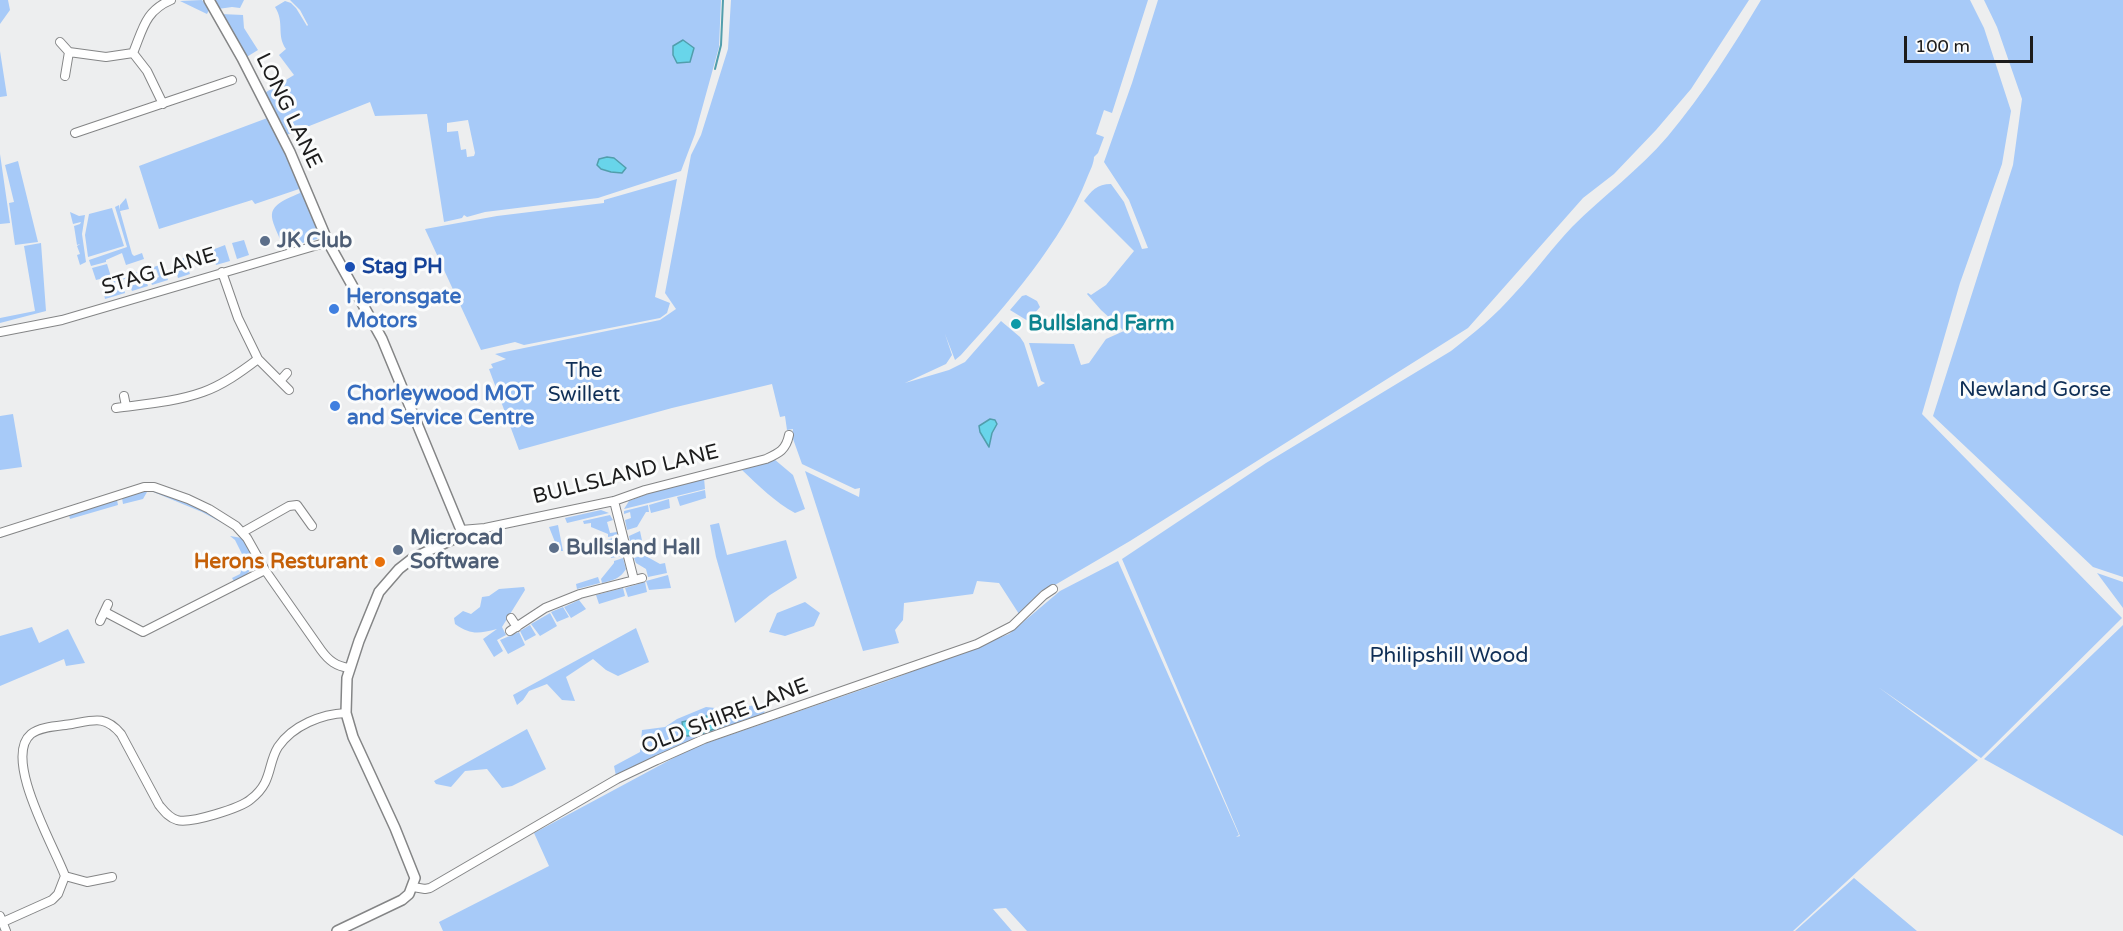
<!DOCTYPE html>
<style>
body{margin:0}
#map{position:relative;width:2123px;height:931px;overflow:hidden;background:#edeeef;font-family:"Varela Round",sans-serif}
canvas{display:block}
.scale{position:absolute;left:1904px;top:36px;width:129px;height:27px;box-sizing:border-box;border:3px solid #1c1c1c;border-top:0;padding-left:8px;font-size:18px;line-height:21px;white-space:nowrap;color:#1c1c1c;-webkit-text-stroke:4px #fbfcfc;paint-order:stroke}
</style>
<div id="map">
<canvas width="2123" height="931"></canvas>
<div class="scale">100 m</div>
</div>
<script>
const ctx = document.querySelector('canvas').getContext('2d');
ctx.lineJoin = 'round';
function fillPath(path, color) { ctx.fillStyle = color; ctx.fill(path, 'evenodd'); }
function strokePath(path, color, width, dash) { ctx.strokeStyle = color; ctx.lineWidth = width; ctx.lineCap = dash ? 'butt' : 'round'; ctx.setLineDash(dash || []); ctx.stroke(path); }
function label(font, color, halo, rows, align = 'center') {
  ctx.font = font + ' "Varela Round",sans-serif'; ctx.lineWidth = 6; ctx.setLineDash([]); ctx.textBaseline = 'middle'; ctx.strokeStyle = halo; ctx.fillStyle = color; for (const [text, x, y, turn = 0] of rows) {
    ctx.save(); ctx.translate(x, y); ctx.rotate((+turn || 0) * Math.PI / 180); ctx.textAlign = isNaN(turn) ? turn : align; if (halo) ctx.strokeText(text, 0, 0); ctx.fillText(text, 0, 0); ctx.restore();
  }
}
fillPath(new Path2D(`
 M0 0H8L10 10 0 24Z
 M202 0 209 10 207 14 180 1Z
 M213 0H244L240 8 232 7 218 9Z
 M290 0H721L719 47 695 134 681 171 598 198 485 212 467 217 464 215 462 218 444 222 427 114 375 116 370 102 284 136 263 94 294 75 279 55 286 49C276 35 285 23 275 7L285 1 291 3 296 8 307 26 308 25 300 10ZM468 120 475 153 474 156 467 157 466 149 461 150 458 131 447 132V123Z
 M731 0H1148L1112 113 1104 110 1096 134 1104 137 1098 153 1094 157C1094 163 1090 171 1087 178 1063 240 1006 306 961 355L955 360 945 334 952 355 946 364 905 383 949 370 965 362 1001 321 1020 337 1024 343 1038 387 1045 383 1041 381 1029 343 1074 344 1081 365 1089 363 1106 339 1124 331 1101 310 1087 294 1088 293 1091 295 1106 285 1134 251 1084 201C1091 191 1097 184 1111 184L1124 202 1142 249 1148 248 1129 200 1104 162 1132 83 1158 0H1749L1691 89 1656 130 1614 174 1583 198 1468 328 1130 541 1043 592 1042 590 1019 614 999 583 977 581 973 594 904 603 903 620 895 630 899 643 863 651 805 471 859 497 860 488 855 489 802 464 792 436 793 429 787 430 785 416 780 417 772 384 672 408 519 450 489 369 493 368 491 364 506 359 495 354 660 320 676 309 665 293 691 155 701 135 728 49Z
 M1761 0H1970L1984 28 2011 111 2002 164 1960 283 1922 414 2122 618 1981 758 1878 687 1978 760 1793 931H1027L1006 908 993 909 1012 931H443L439 922 549 866 534 833 692 748 890 680 1009 634 1060 591 1118 561 1239 835 1236 837 1240 836 1122 559 1266 463 1451 351C1473 334 1496 315 1515 293 1535 272 1552 248 1572 227 1603 196 1639 170 1668 136 1703 94 1733 47 1761 0Z
 M1984 0H2123V577L2093 567 1933 416 2013 165 2022 99 1997 27Z
 M221 14 243 15 244 28 258 50 245 58Z
 M0 51 7 96 0 97Z
 M270 117 315 222 320 235 317 239 284 248C270 214 261 209 300 193L299 189 255 204 252 200 159 229 139 166Z
 M0 154 10 223 0 224Z
 M18 161 38 242 15 245 9 203 14 202 5 165Z
 M677 179 655 297 670 303 667 313 660 318 524 345 515 342 481 350 425 229 497 216 604 203V200Z
 M126 198 129 209 120 211 132 254 134 256 142 253 144 259 126 265 122 253 106 260V262L91 266 89 260 127 247 115 207 119 205 120 210V205Z
 M112 208 124 246 88 257 85 235 89 214Z
 M70 212 79 216 85 215 82 234 86 262 80 265 77 255 80 254 77 246 80 244 77 245 74 226 80 224 81 222 73 224Z
 M244 240 249 255 237 259 232 243Z
 M41 243 46 311 0 323V318L35 311 24 246Z
 M225 245 230 261 216 265 212 250Z
 M184 258 190 274 178 278 173 261Z
 M107 264 112 280 163 264 168 280 152 285 150 280 159 277 156 269 137 275 139 283 146 281 148 286 132 291 130 286 137 284 134 276 115 282 118 290 124 288 125 293 105 299 104 294 114 291 112 283 106 285 104 278 96 280 92 268Z
 M1026 295 1037 301 1040 307 1028 321 1010 310 1022 296Z
 M13 414 22 467 0 470V416Z
 M774 459 793 475 805 509 795 513C775 502 759 486 742 470Z
 M704 478 705 489 624 509 629 501 655 491Z
 M146 490C175 493 204 510 230 525L228 526 202 512 151 491 147 492 143 499 123 504 122 498Z
 M705 490 706 498 680 506 677 497Z
 M669 499 670 508 651 513 649 505Z
 M117 500 118 505 70 519 69 515Z
 M648 505 649 512H646L637 527 627 530 625 520 631 518 630 512 624 514V511Z
 M601 510 609 513 567 523 565 518Z
 M610 515 613 520 607 522 610 533 617 532V535L608 537V534L591 527V523L584 524 583 521Z
 M719 523 727 555 786 540 797 578 770 595 735 623 716 557 710 525Z
 M558 525 563 551H561L559 542H555L549 527Z
 M640 531 644 550 643 553 633 556 629 536Z
 M230 536 242 538C254 558 261 570 234 581L232 578 240 574 245 560 235 540Z
 M618 536 623 556 611 558 607 540Z
 M644 555 660 564 665 563 667 573 648 577 646 569 636 563 634 558Z
 M623 558 626 569C620 579 613 580 602 583L601 579 614 563V561Z
 M2097 573 2123 582V608Z
 M668 575 671 588 649 590 646 581Z
 M598 577 600 583 577 589 576 584Z
 M645 582 647 592 628 597 625 588Z
 M524 587 525 590 502 627 506 635 497 640 503 651 494 657 483 639 497 629C478 634 471 635 455 624L454 618 463 611 471 614 480 607 482 597 489 596 499 589Z
 M623 588 625 596 599 604 596 595Z
 M579 600 586 609 571 618 564 607Z
 M805 602 820 613 814 626 785 636 769 632 777 613Z
 M563 607 569 617 557 622 551 612Z
 M550 613 557 626 540 636 531 624Z
 M530 625 536 635 525 641 520 631Z
 M2123 625V836L1984 759Z
 M32 627 39 643 68 629 85 663 66 666 64 659 0 686V636Z
 M636 628 649 662 618 676 606 670 593 659 566 677 575 701 562 700 547 684 529 691 523 700 517 705 513 695Z
 M519 632 525 645 508 654 500 640Z
 M765 704 764 716 675 747 616 776 614 766 640 752 642 730 665 727 677 719 706 707 725 709Z
 M527 729 546 769 512 786 502 788 487 769 465 771 451 787 436 784 434 781Z
 M1854 878 1917 931H1795Z`), '#a7caf8');
const water = new Path2D(`
 M683 40 694 48 690 62 677 63 673 55V46Z
 M607 157 614 158 626 168 622 173 611 172 601 169 597 165 599 159Z
 M990 419 995 420 997 424 992 433 989 447 980 432 979 426Z
 M711 715 716 720 717 728 698 735 687 736 684 734 682 722Z`);
fillPath(water, '#68d5ea');
strokePath(water, '#519eac', 1.5);
strokePath(new Path2D(`
 M715 69 721 45 723 0`), '#519eac', 2);
const minor = new Path2D(`
 M60 42 69 52 106 57 133 53
 M65 76 69 52
 M163 104 147 71 133 53C143 29 145 11 171 0
 M75 133 232 80
 M222 272 238 318 258 359 289 390
 M0 332 62 320 328 242
 M280 381 287 373
 M124 396 126 406
 M116 408C145 404 175 402 203 392 223 385 241 372 258 359
 M614 501 634 580
 M461 530 485 528 614 501 645 490 766 459C779 453 786 450 789 435
 M243 532 289 506 297 505 312 526
 M0 533 144 487H154L188 499 209 509 236 526 247 538 265 570 321 650C329 661 336 666 349 668
 M105 612 143 632 265 570
 M511 618 517 627
 M100 621 108 604
 M510 631 545 608 580 594 642 578
 M65 876 87 882 112 877
 M413 887 425 889 430 888 617 779 657 760 704 739 977 644 1012 626 1044 595 1053 589
 M0 916 6 931
 M3 922 52 900 58 894 65 876C55 848 2 758 31 734 41 726 60 726 72 724 94 720 105 715 121 734L159 805C164 811 169 818 177 820 190 824 241 808 251 799 273 782 267 765 278 747 293 725 322 714 346 713`);
const tertiary = new Path2D(`
 M209 0 242 58 290 152 328 242 382 339 461 530 458 537 413 558 399 569 379 592 359 641 347 678 346 713 353 737 395 828 415 878 409 894 402 900 337 931`);
strokePath(minor, '#848586', 10);
strokePath(tertiary, '#848586', 12);
strokePath(minor, '#fff', 8);
strokePath(tertiary, '#fff', 9);
for (const [x, y, r, color] of [
 [265,241,6,"#5c6f8a"],
 [350,267,6,"#1a4fb4"],
 [334,309,6,"#3f7fe0"],
 [1016,324,6,"#0f9aa8"],
 [335,406,6,"#3f7fe0"],
 [554,548,6,"#5c6f8a"],
 [398,550,6,"#5c6f8a"],
 [380,562,6,"#e8710a"]
]) { const dot = new Path2D(); dot.arc(x, y, r, 0, 2 * Math.PI); ctx.fillStyle = color; ctx.fill(dot); strokePath(dot, '#fbfcfc', 2); }
label('21px', '#1c1c1c', '#fbfcfc', [
 ["LONG LANE",288,111,64],
 ["STAG LANE",159,272,-17],
 ["BULLSLAND LANE",626,475,-14],
 ["OLD SHIRE LANE",725,717,-21]
]);
label('bold 21px', '#4e5e75', '#fbfcfc', [
 ["JK Club",277,241],
 ["Microcad",410,538],
 ["Software",410,562],
 ["Bullsland Hall",566,548]
], 'left');
label('bold 21px', '#164399', '#fbfcfc', [
 ["Stag PH",362,267]
], 'left');
label('bold 21px', '#366cbe', '#fbfcfc', [
 ["Heronsgate",346,297],
 ["Motors",346,321],
 ["Chorleywood MOT",347,394],
 ["and Service Centre",347,418]
], 'left');
label('bold 21px', '#0d838f', '#fbfcfc', [
 ["Bullsland Farm",1028,324]
], 'left');
label('21px', '#0e2e56', '#fbfcfc', [
 ["The",584,371],
 ["Swillett",584,395],
 ["Newland Gorse",2035,390],
 ["Philipshill Wood",1449,656]
]);
label('bold 21px', '#c56008', '#fbfcfc', [
 ["Herons Resturant",368,562]
], 'right');
</script>
